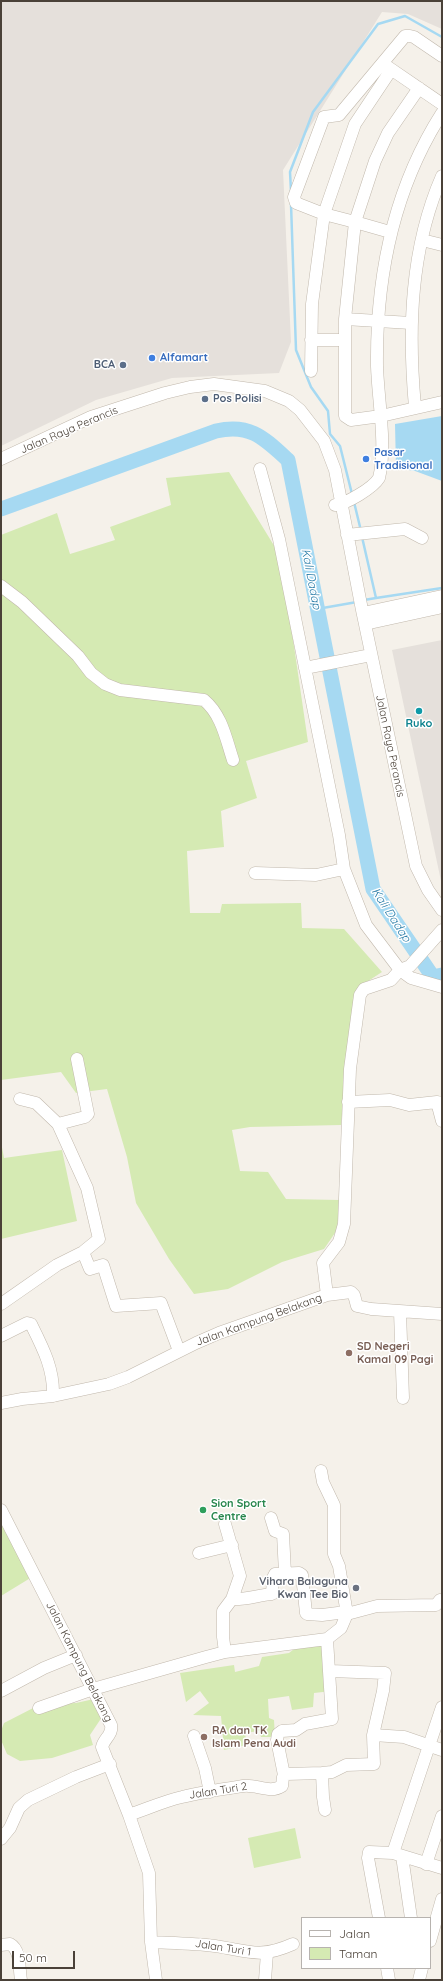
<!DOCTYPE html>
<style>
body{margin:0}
#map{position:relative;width:443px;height:1981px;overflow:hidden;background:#f5f1ea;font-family:Quicksand,sans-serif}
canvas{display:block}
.frame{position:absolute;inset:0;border:2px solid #4a4138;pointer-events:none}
.legend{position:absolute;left:301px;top:1917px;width:130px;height:52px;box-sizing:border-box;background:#fff;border:1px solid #b7b3af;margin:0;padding:5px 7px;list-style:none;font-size:12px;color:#4a4138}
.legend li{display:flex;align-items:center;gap:8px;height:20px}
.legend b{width:20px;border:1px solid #b7b3af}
.scale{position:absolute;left:12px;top:1951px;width:63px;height:18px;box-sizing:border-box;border:2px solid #4a4138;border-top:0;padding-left:5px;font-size:12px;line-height:14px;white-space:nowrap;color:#4a4138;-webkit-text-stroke:3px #fff;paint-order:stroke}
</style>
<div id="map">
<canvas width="443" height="1981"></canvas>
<div class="frame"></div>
<ul class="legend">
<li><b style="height:5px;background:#fff"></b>Jalan</li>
<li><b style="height:11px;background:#d5eab3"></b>Taman</li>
</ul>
<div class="scale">50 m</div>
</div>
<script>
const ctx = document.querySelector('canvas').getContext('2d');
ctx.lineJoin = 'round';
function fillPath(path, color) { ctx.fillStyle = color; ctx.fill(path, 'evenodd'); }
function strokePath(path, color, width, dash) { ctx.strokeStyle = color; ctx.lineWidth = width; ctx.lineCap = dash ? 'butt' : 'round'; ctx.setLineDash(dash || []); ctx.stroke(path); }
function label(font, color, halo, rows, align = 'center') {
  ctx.font = font + ' Quicksand,sans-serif'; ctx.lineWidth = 3; ctx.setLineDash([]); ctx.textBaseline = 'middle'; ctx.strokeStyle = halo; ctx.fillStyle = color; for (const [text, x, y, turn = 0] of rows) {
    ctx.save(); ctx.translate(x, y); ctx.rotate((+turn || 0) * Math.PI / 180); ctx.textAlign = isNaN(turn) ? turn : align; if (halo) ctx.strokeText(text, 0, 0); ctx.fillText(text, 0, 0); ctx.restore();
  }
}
fillPath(new Path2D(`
 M1 1H442V29L408 14 382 12 283 170 291 342 279 373 172 378 96 400 1 446Z
 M442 640V880L441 881 392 650Z`), '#e5e0db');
fillPath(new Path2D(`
 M229 472 281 557 308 742 246 761 257 798 221 811 224 847 187 851 190 913H220L222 904 301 903 302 928 344 929 382 972 359 987 350 1033 341 1125 250 1127 232 1130 240 1171 268 1172 286 1199 340 1200 337 1230 324 1249 282 1262 228 1289 194 1294 169 1259 136 1203 127 1157 107 1089 76 1093 61 1072 1 1080V535L57 513 70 554 115 540 110 527 171 505 166 478Z
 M1 1142 4 1158 62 1150 77 1221 1 1239Z
 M1 1518 32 1577 1 1596Z
 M329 1645 332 1691 314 1693 313 1707 292 1710 289 1696 268 1699 269 1718 274 1720 275 1737H261L259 1731 245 1733 247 1745 224 1750 221 1716 193 1715 209 1703 200 1691 186 1702 180 1673 234 1665 235 1672 259 1666 262 1657 289 1653 294 1649Z
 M94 1699 102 1717 90 1735 93 1745 52 1758 20 1761 7 1754 1 1740V1731L4 1723 39 1705 76 1703Z
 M295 1828 301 1858 254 1868 248 1838Z`), '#d5eab3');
fillPath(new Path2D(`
 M442 416V481L415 471 396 468 395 424Z`), '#a6d9f2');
strokePath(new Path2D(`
 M291 191 290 172 313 112 378 24 405 16 442 37
 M291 204 296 350 311 387 328 411 330 434 340 446 352 494
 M354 502 361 531
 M362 537 376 598 364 600
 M376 598 442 588
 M317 609 357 602`), '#a6d9f2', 2.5);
strokePath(new Path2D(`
 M1 509 216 431C250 423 264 438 288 460L373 889 433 977 442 975`), '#a6d9f2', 15);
const minor = new Path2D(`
 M385 65 442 104
 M391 70 355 124 324 214 296 203 294 197 324 117 339 115 405 36H410L414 37 442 56
 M390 232 355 222 375 161 388 133 419 88
 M422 240 442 245
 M345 319 411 323
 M311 340H344
 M311 371 312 304 324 214 355 222 345 319V416L351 420 381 416 442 402
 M415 407C408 330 410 249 442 176
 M1 459 91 417 165 393 190 387 214 384 265 391 289 401 300 410 324 441 335 470 362 610 416 866 428 890 442 910
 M260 469 279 539 339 835 344 869
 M335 505C346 504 373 488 379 478 387 446 378 400 377 366 376 277 394 188 442 113
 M347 535 405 529 422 538
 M1 586 22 602 78 656 91 673 105 684 120 690 204 700C222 715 226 739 233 760
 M363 613 442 596
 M365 624 442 607
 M305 668 371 655
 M255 873 316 875 344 869 366 925 400 970 411 978 442 987
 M20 1099 36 1103 58 1124
 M348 1102 390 1100 409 1105 437 1102 442 1121
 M83 1252 90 1269 103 1265 116 1306 161 1303 179 1351
 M327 1295 351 1292 354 1295 357 1306 371 1309 442 1314
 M1 1304 57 1265 83 1252 99 1239 87 1188 58 1124 85 1117 88 1114 77 1059
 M400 1312 403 1398
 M1 1336 27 1323 31 1324C43 1348 54 1369 53 1396
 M1 1403 22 1399 53 1396 109 1384 128 1377 196 1343 219 1333 327 1295 323 1263 339 1242 344 1224 350 1069 360 995 364 989 391 980 400 970 410 966 442 930
 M321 1471 323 1482 334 1505V1554L339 1566 347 1614
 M1 1510 111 1725C113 1735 104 1738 102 1747L129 1815 149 1873 151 1942 156 1980
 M271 1518 275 1531 283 1534 285 1573
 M225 1524 240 1576 232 1599 223 1611V1637L225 1652
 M199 1553 232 1545
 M232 1599C246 1600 258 1595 272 1594L273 1578 275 1574 299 1573 302 1575 306 1613 307 1614 322 1615 346 1612
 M1 1691 44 1668 76 1655
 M39 1708 93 1689 206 1657 225 1652 327 1639 341 1628 347 1614 377 1606 436 1605 440 1600
 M373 1735 404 1737 442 1750
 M194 1736 205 1768 210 1792
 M322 1773 323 1797 325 1810
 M284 1775 277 1740 278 1734 282 1731 296 1730 305 1724 332 1719 327 1639
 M129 1815C147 1809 164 1801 182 1797 202 1792 223 1789 243 1786 256 1784 270 1794 282 1786L283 1777 286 1774 322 1773 332 1772 346 1765 374 1764 373 1735 383 1691 385 1673 330 1671
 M1 1839 10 1828 19 1808 28 1800 76 1777 110 1764
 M393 1853 442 1707
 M402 1856 411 1918
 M426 1864 442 1816
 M379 1918 368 1858 369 1852 393 1853 442 1868
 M430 1941 442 1899
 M151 1942C172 1943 194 1943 215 1946 249 1951 259 1959 293 1944
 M1 1945 10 1944C21 1950 19 1969 21 1980
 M387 1968 389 1980
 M265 1980 267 1953
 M419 1980 422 1968`);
strokePath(minor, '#c1b8ac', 13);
strokePath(minor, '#fff', 12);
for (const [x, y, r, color] of [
 [152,358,4,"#3f7fe0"],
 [123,365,4,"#5c6f8a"],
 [205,399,4,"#5c6f8a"],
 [366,459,4,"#3f7fe0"],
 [419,711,4,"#0f9aa8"],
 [349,1353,4,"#8d6e63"],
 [203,1510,4,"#2e9e5b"],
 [356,1588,4,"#6b7280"],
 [204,1737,4,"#8d6e63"]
]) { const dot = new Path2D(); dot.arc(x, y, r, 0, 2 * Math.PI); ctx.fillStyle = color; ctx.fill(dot); strokePath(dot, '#fff', 1.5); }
label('bold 11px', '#366cbe', '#fff', [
 ["Alfamart",160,358],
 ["Pasar",374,453],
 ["Tradisional",374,466]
], 'left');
label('bold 11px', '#4e5e75', '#fff', [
 ["BCA",115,365],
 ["Pos Polisi",213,399,"left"]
], 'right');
label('11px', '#4a4138', '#fff', [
 ["Jalan Raya Perancis",69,430,-23],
 ["Jalan Raya Perancis",390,746,78],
 ["Jalan Kampung Belakang",259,1320,-20],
 ["Jalan Kampung Belakang",79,1662,63],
 ["Jalan Turi 2",218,1791,-9],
 ["Jalan Turi 1",223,1948,9]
]);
label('bold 11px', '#0d838f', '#fff', [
 ["Ruko",419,724]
]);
label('bold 11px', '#785e54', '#fff', [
 ["SD Negeri",357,1347],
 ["Kamal 09 Pagi",357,1360],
 ["RA dan TK",212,1731],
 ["Islam Pena Audi",212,1744]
], 'left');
label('bold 11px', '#27864d', '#fff', [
 ["Sion Sport",211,1504],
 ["Centre",211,1517]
], 'left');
label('bold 11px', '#5b616d', '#fff', [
 ["Vihara Balaguna",348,1582],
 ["Kwan Tee Bio",348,1595]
], 'right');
label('italic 12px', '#2a7da8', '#fff', [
 ["Kali Dadap",311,579,79],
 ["Kali Dadap",391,915,57]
]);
</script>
